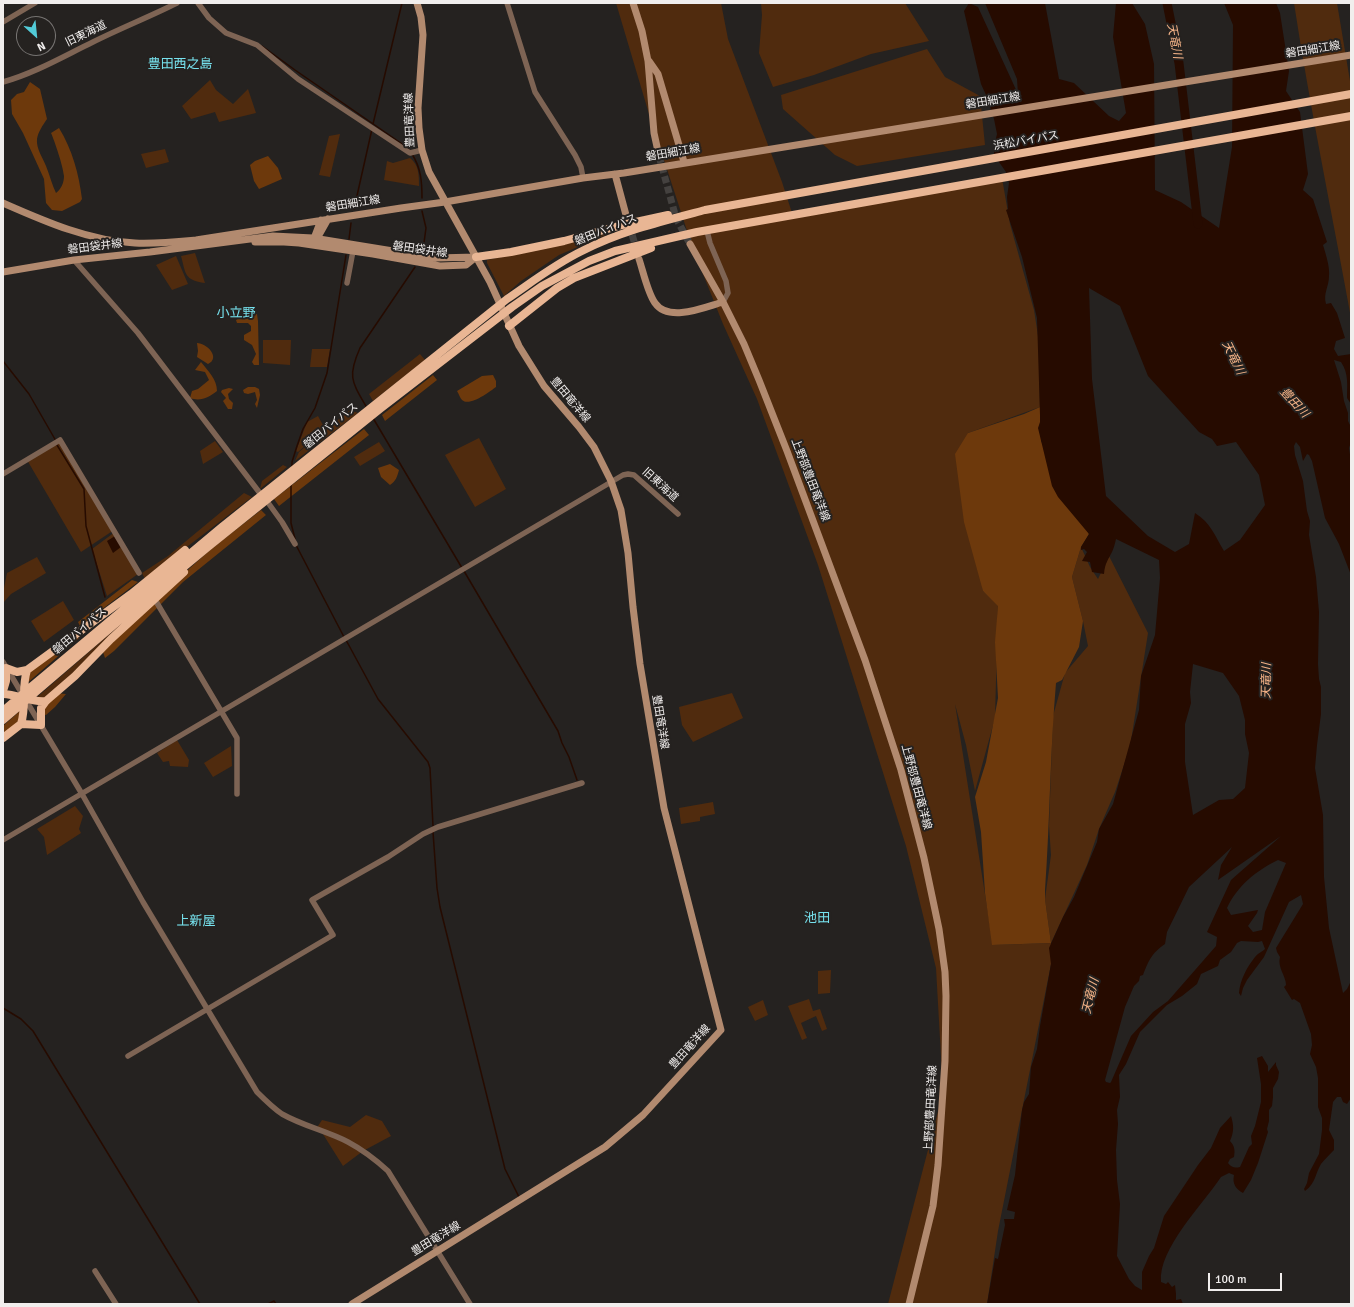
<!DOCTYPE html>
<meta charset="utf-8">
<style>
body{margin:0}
#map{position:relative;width:1354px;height:1307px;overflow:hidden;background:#252220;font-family:Signika,sans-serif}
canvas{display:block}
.frame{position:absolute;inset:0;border:4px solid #f1eeed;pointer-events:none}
.north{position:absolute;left:16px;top:16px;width:40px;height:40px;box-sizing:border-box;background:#252220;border:1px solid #777472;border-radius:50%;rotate:153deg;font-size:11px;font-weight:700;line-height:16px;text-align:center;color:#f1eeed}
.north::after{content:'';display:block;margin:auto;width:14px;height:18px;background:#52cbd8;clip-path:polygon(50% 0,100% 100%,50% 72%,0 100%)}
.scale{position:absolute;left:1208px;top:1273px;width:74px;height:18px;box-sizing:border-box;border:2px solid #f1eeed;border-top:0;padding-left:5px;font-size:12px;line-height:14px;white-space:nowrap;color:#f1eeed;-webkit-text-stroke:3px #252220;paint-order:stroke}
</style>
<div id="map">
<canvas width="1354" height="1307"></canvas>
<div class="frame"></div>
<div class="north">N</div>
<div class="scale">100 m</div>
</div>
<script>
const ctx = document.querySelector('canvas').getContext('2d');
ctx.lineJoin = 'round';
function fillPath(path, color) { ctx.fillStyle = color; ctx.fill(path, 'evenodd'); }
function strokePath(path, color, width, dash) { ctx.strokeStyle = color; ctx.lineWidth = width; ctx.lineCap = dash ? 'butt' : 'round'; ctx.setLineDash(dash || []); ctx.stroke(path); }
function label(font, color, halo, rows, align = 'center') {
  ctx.font = font + ' Signika,"Noto Sans JP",sans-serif'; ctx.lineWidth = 4; ctx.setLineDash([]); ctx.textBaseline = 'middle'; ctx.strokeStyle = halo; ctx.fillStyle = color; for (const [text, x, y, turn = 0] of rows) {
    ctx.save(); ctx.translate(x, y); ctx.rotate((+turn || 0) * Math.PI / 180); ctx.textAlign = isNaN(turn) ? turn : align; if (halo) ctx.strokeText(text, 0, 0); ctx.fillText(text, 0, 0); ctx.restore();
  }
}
fillPath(new Path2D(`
 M616 3H721L728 39 782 182 793 216 1002 178 1010 224 1034 310 1039 342 1040 407 968 433 983 591 998 605 995 718 975 791 966 745 955 704 993 945 1051 943 1045 899 1051 855 1049 826 1053 716 1065 673 1088 646 1083 621 1072 577 1081 547 1090 567 1098 579 1109 556 1148 633 1130 747 1115 792 1099 829 1087 865 1051 943V964L998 1231 987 1304H888L943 1092 936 968 906 846 818 565 757 399 723 324 693 249 649 114Z
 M761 3H905L929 41 871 54 814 75 773 87 759 53 762 15Z
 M1294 3H1337L1351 87V318C1332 213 1310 108 1294 3Z
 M927 49 945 77 980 96 985 145 857 166 835 155 783 109 781 95Z
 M210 80 216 90 233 104 248 89 256 113 219 122 215 112 191 119 182 106Z
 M340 134 330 177 319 175 329 136Z
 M165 149 169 162 146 168 141 154Z
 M410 158C419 165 419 175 419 186L384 180 387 161 393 163Z
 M608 234 559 255 521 281 504 296 487 263V260Z
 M195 253 205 283C184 280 186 274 181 256Z
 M176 256 188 284 172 290 156 265Z
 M263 340H291L290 365 263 363Z
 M312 349H330L327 367H310Z
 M420 354 425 360 373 401 369 394Z
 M350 410 358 413 295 461 299 452Z
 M318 416 325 429 298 452 296 451 307 422Z
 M479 438 506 489 475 507 445 455Z
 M60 440 114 530 81 552 27 460Z
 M215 441 223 452 203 464 200 451Z
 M379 442 385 451 360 466 354 457Z
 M283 465 287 467 260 489 262 481Z
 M244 493 252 497 145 579 142 573 168 556Z
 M115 532 138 574 107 596 92 549Z
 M37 557 46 573 11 594 3 603V593L7 573Z
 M63 601 74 620 44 642 31 621Z
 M135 612 95 655 45 699 36 698Z
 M732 693 743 718 693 742 682 725 679 707Z
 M177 740 189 760 188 767 170 766 169 761 163 762 157 753Z
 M231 746 232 766 213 777 204 763Z
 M713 802 715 814 700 817V821L681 824 679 808Z
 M75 806 83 816 79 829 81 833 47 855 44 837 37 829Z
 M831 970 830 993 818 994V971Z
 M809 999 813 1011 820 1009 827 1029 822 1031 816 1016 801 1023 807 1038 802 1040 788 1006Z
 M763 1000 768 1015 755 1021 748 1007Z
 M366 1115 382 1121 391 1136 363 1151 343 1166 321 1131 316 1129 322 1120 350 1127Z`), '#502b0e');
fillPath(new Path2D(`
 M30 82 40 89 47 119C43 125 38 132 37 139 36 149 43 158 46 166 50 176 52 185 56 193 61 189 64 183 64 176 63 166 55 142 51 133L59 128C72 149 79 174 82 199L80 202 62 211 52 210 46 203 44 179 23 133 12 114 11 100 17 94 24 92Z
 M268 156 278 168 282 179 259 189 254 181 250 165 255 161Z
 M257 314 258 321 259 365H254L252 362 256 354 252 345 244 340V335L251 331V326L248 323H237L236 320 244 315Z
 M197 343C207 343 221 358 208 364L197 357 198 351Z
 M201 362C208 371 217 379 217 391 209 397 201 402 190 398L192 391 198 389 209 380 205 372 195 370Z
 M433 375 437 380 385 421 382 415Z
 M493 375 496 381V387C489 392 470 407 462 400 460 398 459 394 457 391L482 376Z
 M248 387H255L259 389 260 395 257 408 255 404 257 400 255 392 248 394 244 393 243 390Z
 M229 388 233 389 228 394 229 399 233 403 232 409H228L223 401 226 398 221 392 222 390Z
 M1040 407 1041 441 1089 534 1081 547 1072 577 1083 621 1079 647 1062 680 1056 683C1050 752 1050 821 1045 890V899L1051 943 992 945 985 893 981 832 975 797 986 762 998 698 995 642 998 606 983 591 964 522 955 454 968 433 1024 414Z
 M364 429 369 435 279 506 274 499Z
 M390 464 399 470C397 477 396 481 390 485L381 477 378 468Z
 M261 510 266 515 183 582 114 651 105 658 103 652 153 601 210 550Z
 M132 580 138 582 80 626 78 622Z
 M74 638H79L25 685C28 664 57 650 74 638Z
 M55 693 66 694 55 707 46 715 40 714Z
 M22 709 23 716 3 737V726Z`), '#6d390c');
fillPath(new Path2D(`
 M969 3 978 7 1018 94 1017 79 985 3H1045L1059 79 1074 83 1109 116 1119 121 1126 113 1113 37 1116 3H1132L1145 24 1154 64 1155 190 1181 202 1219 228 1232 147 1233 25 1224 3H1276L1280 13 1289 71 1286 91 1300 112 1308 174 1303 190 1313 199 1327 242 1323 245C1326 255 1330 267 1329 276 1329 287 1323 293 1326 304L1331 303 1337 313 1345 338 1336 341 1334 349 1338 356 1351 354V404L1347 398C1347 385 1349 374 1341 362L1334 360 1341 382 1344 401 1348 413V421L1351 427V442L1349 448 1351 461V582V575L1339 544 1325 518 1312 461 1309 455 1307 454 1303 461 1300 447 1296 442 1294 446 1295 455 1303 481 1307 511 1310 521 1309 535 1316 577 1319 612 1318 664 1319 679 1321 687V714L1317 745 1315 768 1323 815 1324 877 1329 928 1343 993 1347 989 1351 981V1098L1347 1104 1343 1102 1341 1097H1337L1333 1102 1329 1130 1334 1140V1150C1330 1154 1325 1159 1321 1164 1315 1174 1316 1183 1305 1191L1304 1189 1307 1183 1309 1173 1319 1154 1322 1130V1118L1318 1107V1078L1316 1067 1310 1054 1312 1045 1311 1034 1300 1003 1294 999 1292 1000 1284 987 1286 985C1286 976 1277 967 1280 957L1277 952 1276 948 1303 904 1301 895 1289 902 1264 957 1247 980 1243 988 1241 996 1239 993C1240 980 1247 967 1255 957 1258 953 1262 952 1265 949L1262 941 1258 942 1241 941 1237 943 1231 952 1220 960 1218 966 1201 974 1197 984 1182 996 1167 1005 1140 1032 1126 1064 1119 1075 1120 1097 1117 1110 1118 1124 1116 1150 1117 1180 1120 1204 1117 1256 1129 1279 1135 1286 1142 1290V1272L1149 1256 1154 1248 1164 1216 1198 1165 1211 1148 1220 1128 1231 1116C1234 1126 1234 1132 1230 1141 1235 1146 1235 1151 1234 1157L1230 1159 1228 1163C1232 1168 1235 1168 1240 1167L1249 1147 1252 1144 1251 1136 1255 1126 1261 1102V1084L1257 1058 1262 1056 1268 1066V1072L1276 1062V1065L1279 1072 1278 1079 1273 1088V1097L1272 1106 1269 1110V1121L1267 1129 1268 1132 1258 1163 1251 1180 1243 1193C1236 1189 1232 1184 1234 1175L1229 1173 1221 1177C1203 1204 1158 1249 1161 1282L1166 1284 1168 1282 1172 1287 1175 1285 1176 1294V1300L1181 1299 1183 1304H987L995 1258 998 1259 1005 1225 1004 1219H1014L1015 1212 1007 1210 1015 1175 1022 1110 1024 1102 1029 1094 1031 1067 1037 1049 1040 1026 1051 964 1049 948 1063 917 1074 897 1097 842 1099 829 1113 804 1139 710 1141 676 1155 635 1160 578 1159 560 1116 539C1115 543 1114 548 1112 552 1108 560 1105 563 1104 574L1092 572 1090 562 1082 561 1087 552 1084 549 1081 550V547L1089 534 1058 497 1052 486 1038 428 1040 422V415L1037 318 1022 257 1006 210 1008 209 1007 197 1009 183 1006 172 994 155V147L997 134 994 119 986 95 981 84 964 11ZM1089 288 1120 306 1148 376 1199 432 1212 439 1217 446 1236 442 1259 475 1265 505 1240 540 1224 551C1215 536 1211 523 1195 513L1189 544 1175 552 1148 536 1106 496 1092 379ZM1193 664 1223 673 1239 696 1245 720V734L1249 753 1245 788 1233 799 1219 800 1193 815 1185 762V724L1191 703 1190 692ZM1281 836 1231 880 1207 932 1217 937 1216 946 1168 1001 1153 1012 1131 1036 1111 1082 1110 1083 1106 1082 1105 1080 1125 1007 1134 986 1139 981 1140 976 1143 975C1149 960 1151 954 1165 944L1167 932 1189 887 1232 847 1221 865 1218 880ZM1278 860 1286 863 1265 912 1262 930 1253 932 1248 926 1257 913 1258 910 1231 915 1227 908C1237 886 1257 870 1278 860Z
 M115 536 121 547 113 553 107 541Z`), '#260b00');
strokePath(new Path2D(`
 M262 46 295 70 408 148 410 151
 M373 124 402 3
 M412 154C421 168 422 182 422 198
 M354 209 372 129
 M422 211 426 228 423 250
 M349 239 351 223
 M3 361 29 394 56 441
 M367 408C352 382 347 377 360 348L415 267
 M373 418 462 568
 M57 445 84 489 86 526 105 597
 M292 467V462L297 446 303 429 315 408 327 373 346 255
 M291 485V523L295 539
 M296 545 344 637
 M464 571 558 731 562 743 569 757 577 780
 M346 640 378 699 428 762 430 768 433 826
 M433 832 437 888 440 907 505 1169 519 1197
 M3 1008 21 1019 33 1031 200 1304
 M268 1304 274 1301 276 1304`), '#260b00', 1.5);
strokePath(new Path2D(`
 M1167 3 1179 63 1198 224`), '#260b00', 9);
strokePath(new Path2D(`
 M659 156 676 218 690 244
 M626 215 637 251`), '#44413f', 7, [7, 3.5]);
strokePath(new Path2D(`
 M198 3 209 18 226 33 257 45 298 79 410 153 422 150
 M507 3 535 92 575 155 581 167 583 178
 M3 22 35 3
 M3 82C35 73 64 56 93 42 121 28 149 17 177 3
 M707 231 710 243 726 281 728 293 723 302
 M74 260 138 333 259 492
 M347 283 353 251
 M3 474 60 440 139 573
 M269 504 282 522 295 544
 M157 603 237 738V794
 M3 662 82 794 143 902 257 1092C265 1100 273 1108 282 1114 303 1126 327 1131 348 1142 363 1150 376 1160 388 1171L470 1304
 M3 840 623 475 628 474 634 475 678 514
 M128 1056 333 935 312 900 388 857 423 834 438 827 582 783
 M95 1271 116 1304`), '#7e6454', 5.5);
strokePath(new Path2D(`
 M633 3 642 31 648 61 654 133 659 156
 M649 61 658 74 684 162
 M615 174 626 215
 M3 203C44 221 89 241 135 243 155 244 175 242 196 240L401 208 445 202 583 178 624 173 1351 55
 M313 241 321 220
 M255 242H284L299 243 373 254 440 266 466 265 476 257
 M315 242 328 219
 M690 244 723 302 744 344 759 380 787 451 865 660 901 770 924 858 939 929 945 972 946 996 945 1061 938 1165 933 1206 909 1304
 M639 259C643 271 648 294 655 303 669 323 705 307 723 302
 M3 272 74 260 150 252 273 236 313 238 436 258 476 257
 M352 1304 605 1147 643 1115 721 1030 664 808 640 664 633 607 628 553 621 510 611 481 594 447 579 427 544 386 519 346 490 282 429 172 422 150 419 128 418 108 423 35 421 17 417 3`), '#b28a6f', 7);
strokePath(new Path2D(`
 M476 257 511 252 564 241 622 225 668 215
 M509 326 557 288 574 278 651 248
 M3 691 6 681V668L17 672 27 670 131 594 185 550
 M3 694C18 694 31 703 46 701
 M3 711 32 686 223 526 507 299C532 282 555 264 582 251 621 231 663 221 705 210L1351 94
 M3 720 121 619 208 547 380 409 512 307 542 286 589 261 615 251 697 232 1351 116
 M21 724C27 705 21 689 27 670
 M3 738 21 724 41 725V708L46 701 75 676 111 639 184 572`), '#e9b694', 8);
label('11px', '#f1eeed', '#252220', [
 ["旧東海道",86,34,-26],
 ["磐田細江線",1313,50,-9],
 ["磐田細江線",993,101,-9],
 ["豊田竜洋線",410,120,-92],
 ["浜松バイパス",1026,141,-10],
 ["磐田細江線",673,153,-10],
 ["磐田細江線",353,204,-9],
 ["磐田バイパス",606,230,-22],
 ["磐田袋井線",95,247,-7],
 ["磐田袋井線",420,250,8],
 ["豊田竜洋線",570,400,50],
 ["磐田バイパス",331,426,-39],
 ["上野部豊田竜洋線",810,480,69],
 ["旧東海道",660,485,42],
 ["磐田バイパス",80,631,-40],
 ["豊田竜洋線",660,722,81],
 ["上野部豊田竜洋線",916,787,75],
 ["豊田竜洋線",690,1047,-48],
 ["上野部豊田竜洋線",931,1109,-87],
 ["豊田竜洋線",436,1239,-31]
]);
label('italic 12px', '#f5b387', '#252220', [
 ["天竜川",1174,41,79],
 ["天竜川",1233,358,64],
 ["豊田川",1294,403,47],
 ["天竜川",1267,681,-89],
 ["天竜川",1091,996,-76]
]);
label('13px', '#77e2ee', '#252220', [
 ["豊田西之島",180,65],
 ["小立野",236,314],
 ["池田",817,919],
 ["上新屋",196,922]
]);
</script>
